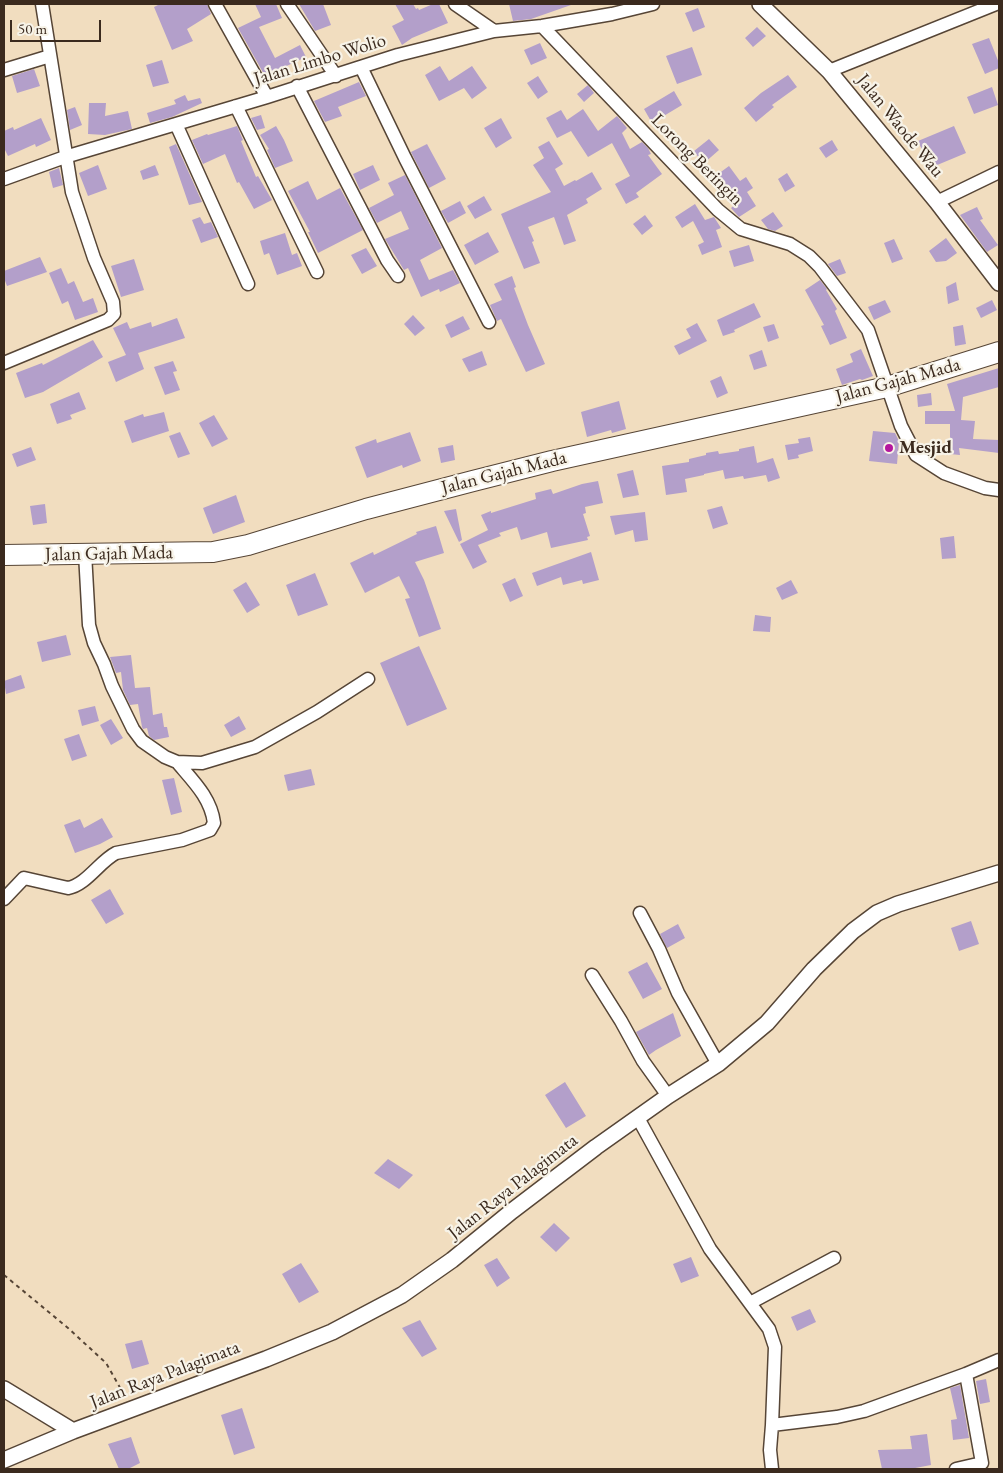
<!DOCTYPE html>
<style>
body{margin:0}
#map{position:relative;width:1003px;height:1473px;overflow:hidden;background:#f1ddbf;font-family:"EB Garamond",serif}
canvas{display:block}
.frame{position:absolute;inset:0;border:5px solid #3b2a1e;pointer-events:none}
.scale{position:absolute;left:10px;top:20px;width:91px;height:22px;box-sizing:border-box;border:2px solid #3b2a1e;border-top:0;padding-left:6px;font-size:15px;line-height:18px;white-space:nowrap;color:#3b2a1e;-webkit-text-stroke:4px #f7f3e8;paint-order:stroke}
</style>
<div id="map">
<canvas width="1003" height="1473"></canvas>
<div class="frame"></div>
<div class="scale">50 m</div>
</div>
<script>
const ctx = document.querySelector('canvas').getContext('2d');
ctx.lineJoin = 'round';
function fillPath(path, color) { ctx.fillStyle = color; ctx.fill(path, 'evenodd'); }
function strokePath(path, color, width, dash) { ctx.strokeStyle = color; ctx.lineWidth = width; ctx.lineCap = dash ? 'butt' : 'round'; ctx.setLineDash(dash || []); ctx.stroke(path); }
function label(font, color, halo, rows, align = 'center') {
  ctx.font = font + ' "EB Garamond",serif'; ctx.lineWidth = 4.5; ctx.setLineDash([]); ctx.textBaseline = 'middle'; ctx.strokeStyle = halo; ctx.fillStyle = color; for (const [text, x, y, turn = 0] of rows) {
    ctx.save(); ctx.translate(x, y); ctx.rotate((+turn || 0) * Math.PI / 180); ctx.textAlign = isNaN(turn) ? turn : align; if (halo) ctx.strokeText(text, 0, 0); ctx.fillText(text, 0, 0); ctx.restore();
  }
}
fillPath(new Path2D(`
 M160 4H207L211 14 187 29 193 41 172 50 154 7Z
 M255 4H276L282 18 259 27 275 58 300 45 306 57 265 76 238 28 261 17Z
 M299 4H323L331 25 315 31Z
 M395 4H413L416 9 418 8 419 10 433 4H439L448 23 412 38 402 45 392 26 404 20Z
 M509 4H571V5L531 19 513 21Z
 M698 8 705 27 693 32 685 13Z
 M757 27 766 36 753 47 745 38Z
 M989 38 999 63V68L985 74 972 44Z
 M540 43 547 58 531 65 524 50Z
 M692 47 702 75 677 84 666 56Z
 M162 60 169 83 153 87 146 65Z
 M440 66 449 81 472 66 487 88 472 99 464 88 439 101 425 75Z
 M34 69 40 86 17 93 12 76Z
 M788 75 797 87 772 105 774 107 756 122 744 108 761 93Z
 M538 76 548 92 538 99 527 83Z
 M359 82 366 96 338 107 342 116 325 122 314 101Z
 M588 85 594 93 584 102 577 94Z
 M992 87 998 105 974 114 967 97Z
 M674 91 682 105 652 123 644 109Z
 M185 95 188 101 200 98 202 103 172 117 150 123 147 113 176 104 174 100Z
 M89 103H106L105 116 128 111 132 129 105 135 88 134Z
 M75 107 82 125 70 130 67 110Z
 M583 109 598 131 617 116 627 128 622 133 630 149 642 142 648 148 651 154 648 155 662 174 636 193 639 197 626 204 615 184 630 176 612 143 588 157 571 131 557 138 546 118 561 110 567 120Z
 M261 115 265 128 257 130 251 118Z
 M41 118 51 140 36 147 35 144 8 156 4 148V131L13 127 14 130Z
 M501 118 512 138 496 148 484 128Z
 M237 126 243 140 241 141 256 177 258 176 272 200 254 209 239 182 237 183 225 154 203 164 192 140 207 134 208 135Z
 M276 126 284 140 293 161 275 168 267 150 269 149 260 135Z
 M954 126 966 153 930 168 918 141Z
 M709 139 719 150 703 164 694 151Z
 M832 140 838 150 826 158 819 148Z
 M549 141 563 164 555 169 564 186 575 180 576 181 592 172 602 189 586 199 588 203 567 215 576 241 564 245 554 217 528 227 534 241 532 242 540 263 524 269 501 214 551 192 533 165 544 158 538 147Z
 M176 144 202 202 189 205 169 147Z
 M427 144 446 179 429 188 411 152Z
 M98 165 107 189 88 196 79 173Z
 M155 165 159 175 143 180 140 171Z
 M373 165 380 180 360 190 353 174Z
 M729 166 740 181 746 177 753 188 747 192 756 206 739 217 731 208 737 203 725 186 722 188 714 177Z
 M59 168 63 185 53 188 49 172Z
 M787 173 795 186 785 192 778 179Z
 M405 175 442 248 420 260 429 280 453 270 460 283 440 292 439 289 421 297 408 268 404 270 385 239 409 229 401 211 377 223 369 208 394 195 388 183Z
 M308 181 317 200 340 188 363 230 318 253 308 232H310L288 191Z
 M484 196 492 210 475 219 467 206Z
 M460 201 466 213 448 223 441 211Z
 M695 204 705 220 714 217 721 228 716 230 722 247 702 255 698 245 704 242 693 221 682 228 675 217Z
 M977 207 983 219 980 220 998 245 987 252 960 215Z
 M773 212 783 226 775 231 768 229 761 220Z
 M645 215 653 226 642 235 633 224Z
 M200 217 204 224 211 222 218 237 201 243 192 220Z
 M488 232 499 252 475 265 464 245Z
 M285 233 292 255 297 253 302 266 277 275 269 253 264 255 260 241Z
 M946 238 957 253 946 261 936 262 929 251Z
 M894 239 903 259 892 263 884 243Z
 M749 245 754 261 734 267 729 251Z
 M366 248 377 266 362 274 351 255Z
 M40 257 47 272 7 286 4 278V271Z
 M134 259 144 290 121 297 111 266Z
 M840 259 846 273 837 276 828 264Z
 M61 268 68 284 74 281 83 302 93 298 98 312 75 320 68 301 62 304 49 273Z
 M512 276 516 287 514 288 528 325 545 364 526 372 501 319 497 321 490 305 502 300 494 284Z
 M820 280 827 289 826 290 837 309 835 311 847 338 830 345 821 326 824 325 805 290Z
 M956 282 959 300 948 304 946 287Z
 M885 300 891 312 874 320 868 307Z
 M992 300 997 310 981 318 976 308Z
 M754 303 761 317 734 330 735 332 723 336 717 320Z
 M413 315 425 328 415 336 404 324Z
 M463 316 470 329 451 338 445 325Z
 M177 318 185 338 138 353 144 369 116 382 108 362 126 355 113 328 127 322 130 329 151 322 152 327Z
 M697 323 707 341 679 355 674 346 691 338 686 329Z
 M774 324 779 338 768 342 763 327Z
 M963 325 966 344 955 346 953 327Z
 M93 340 103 357 43 392 25 398 16 373 42 363 43 365Z
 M861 349 873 376 862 380 860 379 842 385 836 369 853 362 850 354Z
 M762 350 767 366 754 370 749 355Z
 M482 351 487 365 469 372 462 359Z
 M173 361 177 371 173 372 180 390 165 395 154 367Z
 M999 368V387L963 397 961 420 975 421 973 439 999 440V453L959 448 960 455 950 454V424H925V411H955L947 384Z
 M721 376 728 393 717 398 710 381Z
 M79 392 86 409 70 415 72 419 57 424 50 404Z
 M931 393 932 405 918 407 917 395Z
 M619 401 626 429 612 433 611 430 587 437 581 412Z
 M164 412 169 431 132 443 124 421 143 414 144 417Z
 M214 415 228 439 212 447 199 423Z
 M873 431 895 433 899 441 897 464 869 461Z
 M180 432 190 454 178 458 169 436Z
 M410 432 421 461 403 468 402 465 367 478 355 447 376 439 377 443Z
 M810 437 813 451 798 455 799 458 788 460 785 445 799 443 798 439Z
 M453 445 455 460 441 463 438 448Z
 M754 446 757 463 773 458 780 478 768 482 766 475 744 479 743 476 725 479 723 470 704 474V475L685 479 687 492 666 495 662 466 689 462V459L706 455V453L718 451 719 454 739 451V449Z
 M31 447 36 460 17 467 12 454Z
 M633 470 639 495 623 498 617 474Z
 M598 481 603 503 585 507 586 513 583 514 590 536 587 537 588 540 551 548 547 532 521 540 517 527 499 533 501 536 478 545 487 562 473 569 460 544 488 530 481 515 491 511V513L536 499 535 493 551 489 553 494 582 484Z
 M236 495 245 522 213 534 203 508Z
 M45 504 47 523 33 525 30 506Z
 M722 506 728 524 713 529 707 510Z
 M456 509 462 540 459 542 444 511Z
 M645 512 648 540 635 542 633 530 615 535 610 516Z
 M436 526 444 553 415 562 424 580 441 629 419 637 405 599 410 598 399 576 365 593 350 563 373 552 374 555 417 534 416 532Z
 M954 536 956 558 942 559 940 538Z
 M591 552 599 580 583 584 582 580 563 585 561 577 537 586 532 573Z
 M315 573 328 605 298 616 286 585Z
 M515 578 523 596 510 602 502 584Z
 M791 580 798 593 782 600 776 588Z
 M246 582 260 605 247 613 233 590Z
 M755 615 771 617 770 632 753 631Z
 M66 635 71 655 42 662 37 642Z
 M419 646 447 709 407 726 380 663Z
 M131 655 135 688 150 687 153 715 162 713 164 727H167L169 737 154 740 149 736 147 728 143 729 142 727 138 704 130 705 123 690 121 672 116 673 110 657Z
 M21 675 25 688 6 694 4 681Z
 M95 706 99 721 82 726 78 710Z
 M239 716 246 729 231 737 224 725Z
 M111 719 123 738 111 745 100 725Z
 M79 734 87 756 72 761 64 739Z
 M311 769 315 785 288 791 284 775Z
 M174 778 182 812 171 815 162 780Z
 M102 818 113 837 100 844 75 853 64 825 80 819 84 828Z
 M110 889 124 914 106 924 91 900Z
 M971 921 979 944 959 951 951 928Z
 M678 924 685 938 667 948 660 934Z
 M647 962 662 989 643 999 628 972Z
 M673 1013 681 1036 656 1050 649 1055 636 1032Z
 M565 1082 586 1116 566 1128 545 1095Z
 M388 1159 413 1175 399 1189 374 1173Z
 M554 1223 570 1238 556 1252 540 1237Z
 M691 1257 699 1276 681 1283 673 1264Z
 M497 1258 510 1278 497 1287 484 1265Z
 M301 1263 319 1292 299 1303 282 1274Z
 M810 1309 816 1322 797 1331 791 1317Z
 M420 1320 437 1349 422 1357 402 1328Z
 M142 1340 149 1364 132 1369 125 1344Z
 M986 1379 990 1402 980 1404 976 1381Z
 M960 1385 969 1438 953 1440 951 1420 957 1419 950 1388Z
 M242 1408 255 1448 234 1455 221 1415Z
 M927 1434 931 1465 910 1469H882L878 1450 912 1449 910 1436Z
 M131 1437 140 1463 128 1469H119L108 1444Z`), '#b39fca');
const minor = new Path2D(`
 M215 4 267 97
 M287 4 336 76
 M455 4 494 31
 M542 26 718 210 741 229 790 244 809 256 820 267 868 330 901 426 916 455 944 473 985 488 999 490
 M361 67 405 158 489 322
 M4 70 50 56
 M829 71 996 4
 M297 86 387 260 398 276
 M236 106 317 272
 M176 124 248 284
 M4 179 65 157 267 97 398 55 494 31 542 26 612 14 653 4
 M937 202 999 172
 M4 363 108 320 114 314 113 302 94 258 72 192 42 4
 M85 553 89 625 94 643 104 664 112 686 133 729 142 741 165 757 177 762 202 763 255 747 317 712 368 679
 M4 899 24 878 68 888C86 885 100 861 116 853L182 840 210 830 214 823C211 798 193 781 177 762
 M640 913 659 949 678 993 718 1064
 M592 975 621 1021 643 1061 668 1096
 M638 1118 710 1249 769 1329 775 1347 772 1425
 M750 1303 834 1258
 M772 1469 770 1450 772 1425 837 1417 864 1411 966 1374 999 1360
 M956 1469 982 1463 966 1374`);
const tertiary = new Path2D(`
 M760 4 829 71 937 202 999 283
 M4 1389 73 1431
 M4 1460 73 1431 266 1359 332 1332 402 1295 452 1260 512 1211 596 1147 668 1096 718 1064 767 1023 814 969 853 931 877 913 898 904 999 873`);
const trunk = new Path2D(`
 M4 555 213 552 248 545 366 509 473 481 552 461 887 387 999 352`);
strokePath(minor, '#564536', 15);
strokePath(tertiary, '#564536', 18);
strokePath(trunk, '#564536', 22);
strokePath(new Path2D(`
 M4 1275 68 1328 106 1363 126 1398`), '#564536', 2, [4, 4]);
strokePath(minor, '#fff', 12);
strokePath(tertiary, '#fff', 15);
strokePath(trunk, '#fff', 20);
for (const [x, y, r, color] of [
 [889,448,5,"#b5179e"]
]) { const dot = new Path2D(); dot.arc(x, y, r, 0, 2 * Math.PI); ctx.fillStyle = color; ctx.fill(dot); strokePath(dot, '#f7f3e8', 2); }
label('19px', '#3b2a1e', '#f7f3e8', [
 ["Jalan Limbo Wolio",320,60,-17],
 ["Jalan Waode Wau",900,126,51],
 ["Lorong Beringin",697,160,45],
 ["Jalan Gajah Mada",898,381,-15],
 ["Jalan Gajah Mada",504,473,-14],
 ["Jalan Gajah Mada",109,554,-1],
 ["Jalan Raya Palagimata",513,1187,-38],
 ["Jalan Raya Palagimata",165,1375,-21]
]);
label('bold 19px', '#3b2a1e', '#f7f3e8', [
 ["Mesjid",899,448]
], 'left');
</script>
